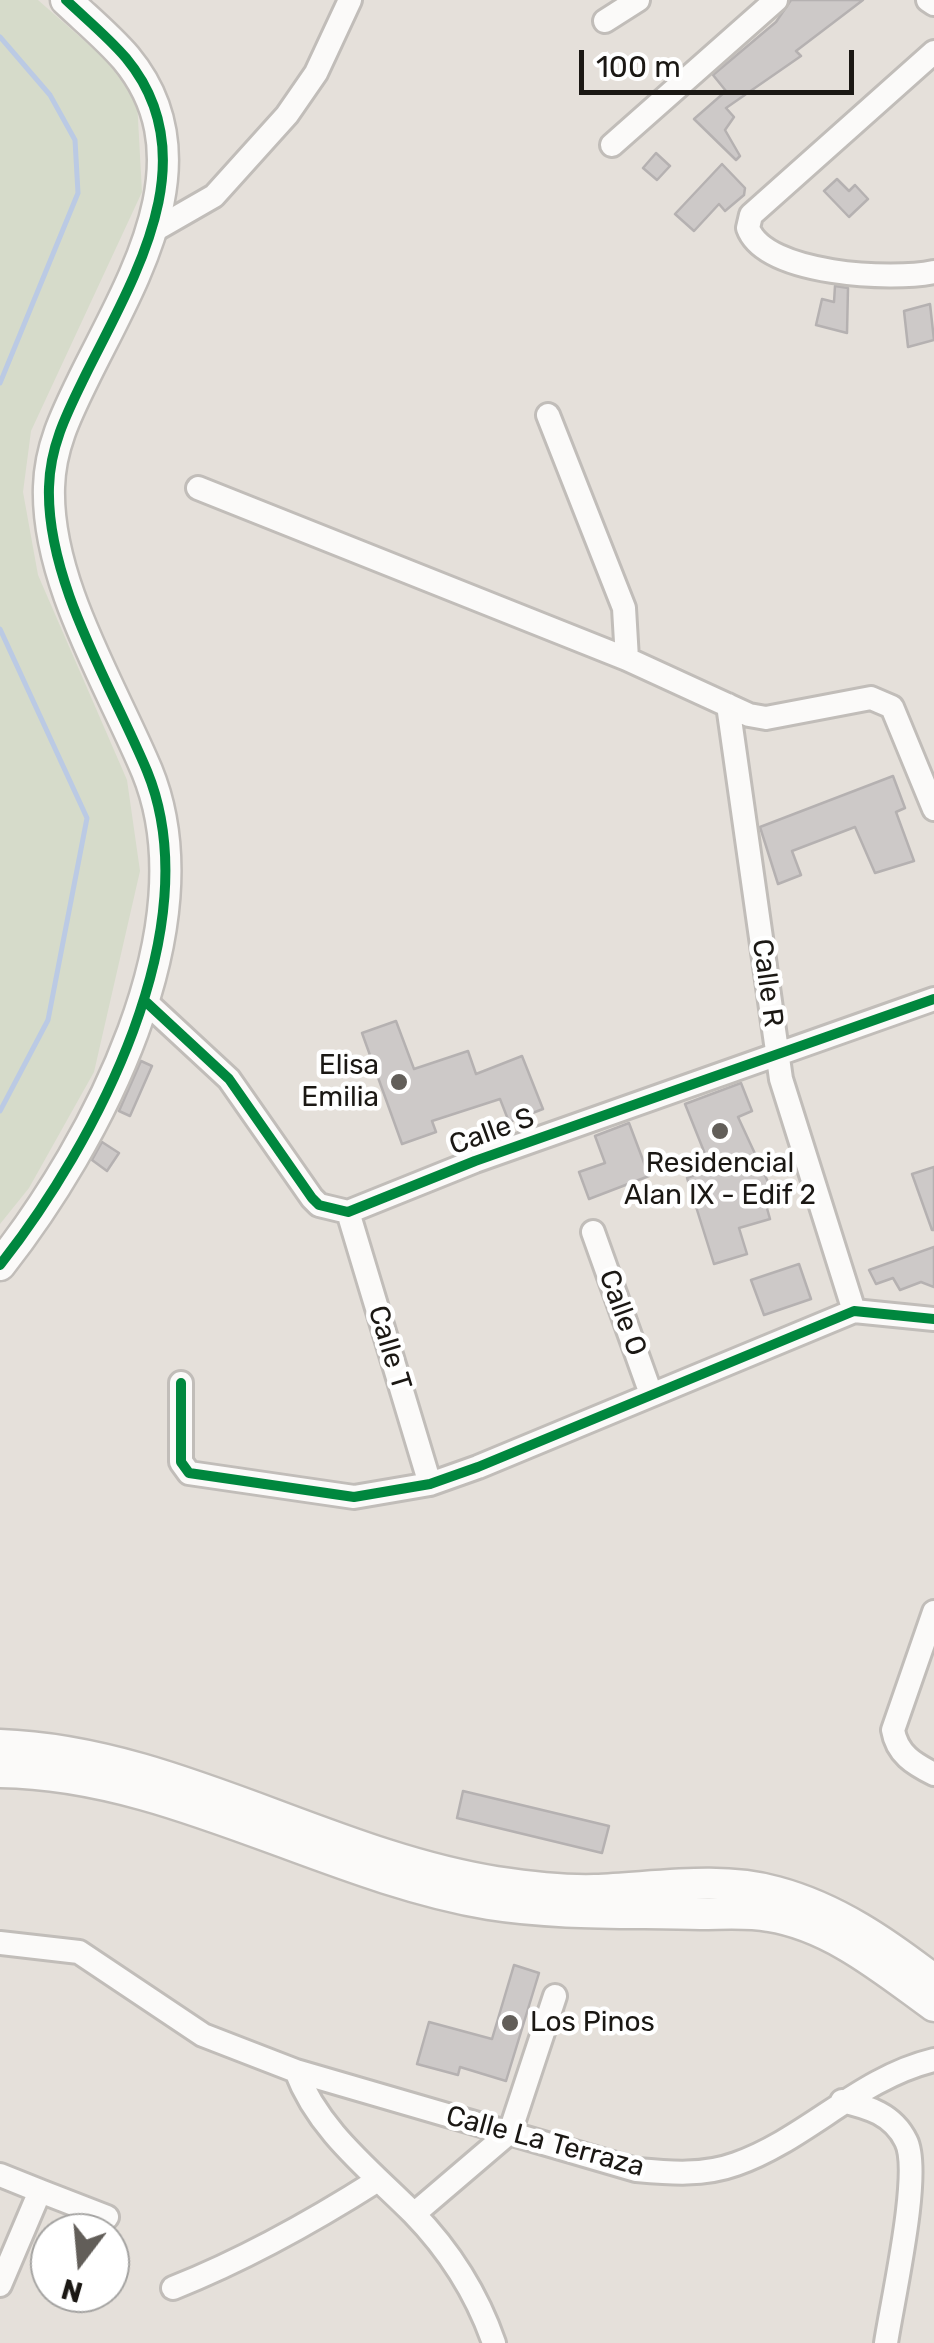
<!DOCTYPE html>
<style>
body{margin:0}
#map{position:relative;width:934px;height:2343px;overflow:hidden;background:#e5e0da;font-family:Rubik,sans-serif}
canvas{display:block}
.north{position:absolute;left:30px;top:2213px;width:100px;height:100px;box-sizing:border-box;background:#fff;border:2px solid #a4a3a1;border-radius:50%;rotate:196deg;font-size:28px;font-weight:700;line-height:40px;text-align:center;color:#1b1814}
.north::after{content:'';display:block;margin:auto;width:35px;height:45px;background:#625e59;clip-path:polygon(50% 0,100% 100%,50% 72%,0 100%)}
.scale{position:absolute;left:579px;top:50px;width:275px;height:45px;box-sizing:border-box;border:5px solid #1b1814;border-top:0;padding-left:12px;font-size:30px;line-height:35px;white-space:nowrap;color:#1b1814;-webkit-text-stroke:8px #fff;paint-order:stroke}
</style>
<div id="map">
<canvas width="934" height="2343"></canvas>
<div class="north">N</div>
<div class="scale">100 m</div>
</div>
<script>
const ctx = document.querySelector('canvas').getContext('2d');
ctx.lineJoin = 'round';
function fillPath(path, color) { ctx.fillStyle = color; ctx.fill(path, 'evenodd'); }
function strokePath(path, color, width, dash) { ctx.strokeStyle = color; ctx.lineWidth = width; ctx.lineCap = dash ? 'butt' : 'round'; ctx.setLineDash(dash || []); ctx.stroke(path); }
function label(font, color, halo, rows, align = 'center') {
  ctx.font = font + ' Rubik,sans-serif'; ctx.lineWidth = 9; ctx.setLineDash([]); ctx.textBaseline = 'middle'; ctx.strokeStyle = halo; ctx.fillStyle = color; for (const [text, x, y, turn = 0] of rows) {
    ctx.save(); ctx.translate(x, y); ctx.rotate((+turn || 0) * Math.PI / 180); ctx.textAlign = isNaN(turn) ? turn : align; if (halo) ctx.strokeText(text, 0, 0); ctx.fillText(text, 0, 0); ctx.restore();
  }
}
fillPath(new Path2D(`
 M0 0H38L104 58 137 101 142 192 31 431 23 492 38 575 127 780 140 871 94 1072 29 1188 0 1224Z`), '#d6dbca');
strokePath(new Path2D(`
 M0 37 50 95 75 140 78 193 0 383
 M0 629 87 818 48 1020 0 1111`), '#bbcae4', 5);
const building = new Path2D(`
 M791 0H863L796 51 801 56 726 108 734 117 725 130 740 156 736 160 694 119 726 91 713 75 776 22Z
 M656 153 670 166 657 180 643 168Z
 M722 164 745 188 744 195 725 211 719 204 694 231 675 214Z
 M837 179 849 191 855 185 868 199 849 217 824 191Z
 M835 286 848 288 847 333 816 325 822 299 834 302Z
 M930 304 934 340 908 347 904 311Z
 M893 776 905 808 896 812 914 861 875 873 855 827 792 851 801 875 778 884 760 827Z
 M396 1021 414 1069 468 1051 476 1074 522 1056 543 1109 509 1122 500 1099 432 1121 436 1132 402 1144 362 1033Z
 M141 1061 152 1066 130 1116 119 1111Z
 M741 1083 752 1111 738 1117 769 1184 761 1187 770 1219 739 1228 747 1254 714 1264 687 1178 711 1169 685 1104Z
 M629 1123 649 1176 589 1199 579 1172 605 1163 595 1136Z
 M102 1142 119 1153 107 1171 92 1160Z
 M934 1167V1230H932L912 1174Z
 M934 1247V1287L921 1282 900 1290 893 1278 876 1284 869 1270Z
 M799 1264 811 1299 764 1315 751 1280Z
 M463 1791 609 1826 602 1853 457 1818Z
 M514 1965 539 1973 506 2081 460 2067 458 2075 417 2064 429 2022 492 2039Z`);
fillPath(building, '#cdc9c8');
strokePath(building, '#b5b1b1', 2.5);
const street = new Path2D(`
 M928 0 934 4
 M605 21 638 0
 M934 52 751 215 748 228C765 275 893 281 934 272
 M612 145 776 0
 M153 231 214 196 287 115 316 73 350 0
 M548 415 624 608 627 659
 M198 488 627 659 749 715 766 718 871 698 892 707 934 809
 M728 705 781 1079 854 1311
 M146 1002 229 1079 312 1198 319 1205 348 1212 475 1161 934 999
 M348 1212 430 1484
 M593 1232 651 1394
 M181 1383V1462L189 1473 354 1497 430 1484 478 1467 854 1311 934 1319
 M934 1612 893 1730C897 1754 914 1764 934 1774
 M0 1943 79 1952 203 2035 296 2071C318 2130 369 2169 413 2213 449 2250 477 2294 494 2343
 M296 2071 636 2170C670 2173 703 2176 736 2164 807 2139 859 2078 934 2060
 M842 2101C868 2107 893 2114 906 2141 922 2172 892 2302 886 2343
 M0 2175 40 2191
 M414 2214 510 2132 555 1996
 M0 2285 40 2191 107 2217
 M173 2288C246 2259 312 2222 378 2180`);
const secondary = new Path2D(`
 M0 1265C95 1144 211 927 147 771 111 685 46 581 49 487 50 445 68 411 86 374 133 279 209 158 126 58 108 37 86 19 66 0
 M0 1745C173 1751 327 1855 496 1882 529 1887 562 1891 595 1890 653 1888 719 1876 776 1892 836 1908 886 1943 934 1980
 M0 1772C170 1774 324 1876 489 1904 558 1915 631 1912 701 1914 723 1914 748 1912 769 1916 832 1926 884 1970 934 2006`);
strokePath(street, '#c1bdb9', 28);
strokePath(secondary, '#c1bdb9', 35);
strokePath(street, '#fbfaf9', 22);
strokePath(secondary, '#fbfaf9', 30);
strokePath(new Path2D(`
 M146 1002 229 1079 312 1198 319 1205 348 1212 475 1161 934 999
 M0 1265C95 1144 211 927 147 771 111 685 46 581 49 487 50 445 68 411 86 374 133 279 209 158 126 58 108 37 86 19 66 0
 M181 1383V1462L189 1473 354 1497 430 1484 478 1467 854 1311 934 1319`), '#00873e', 10);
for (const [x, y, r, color] of [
 [399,1082,10,"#625e59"],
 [720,1131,10,"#625e59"],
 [510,2023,10,"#625e59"]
]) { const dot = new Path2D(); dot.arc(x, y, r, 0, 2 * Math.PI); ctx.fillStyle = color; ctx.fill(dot); strokePath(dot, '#fff', 4); }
label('28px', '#1b1814', '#fff', [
 ["Calle R",767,983,82],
 ["Calle S",492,1132,-20],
 ["Calle O",622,1313,70],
 ["Calle T",389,1348,73],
 ["Calle La Terraza",545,2142,15]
]);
label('28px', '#1b1814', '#fff', [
 ["Elisa",379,1066],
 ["Emilia",379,1098],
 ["Residencial",720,1164,"center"],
 ["Alan IX - Edif 2",720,1196,"center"],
 ["Los Pinos",530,2023,"left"]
], 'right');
</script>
